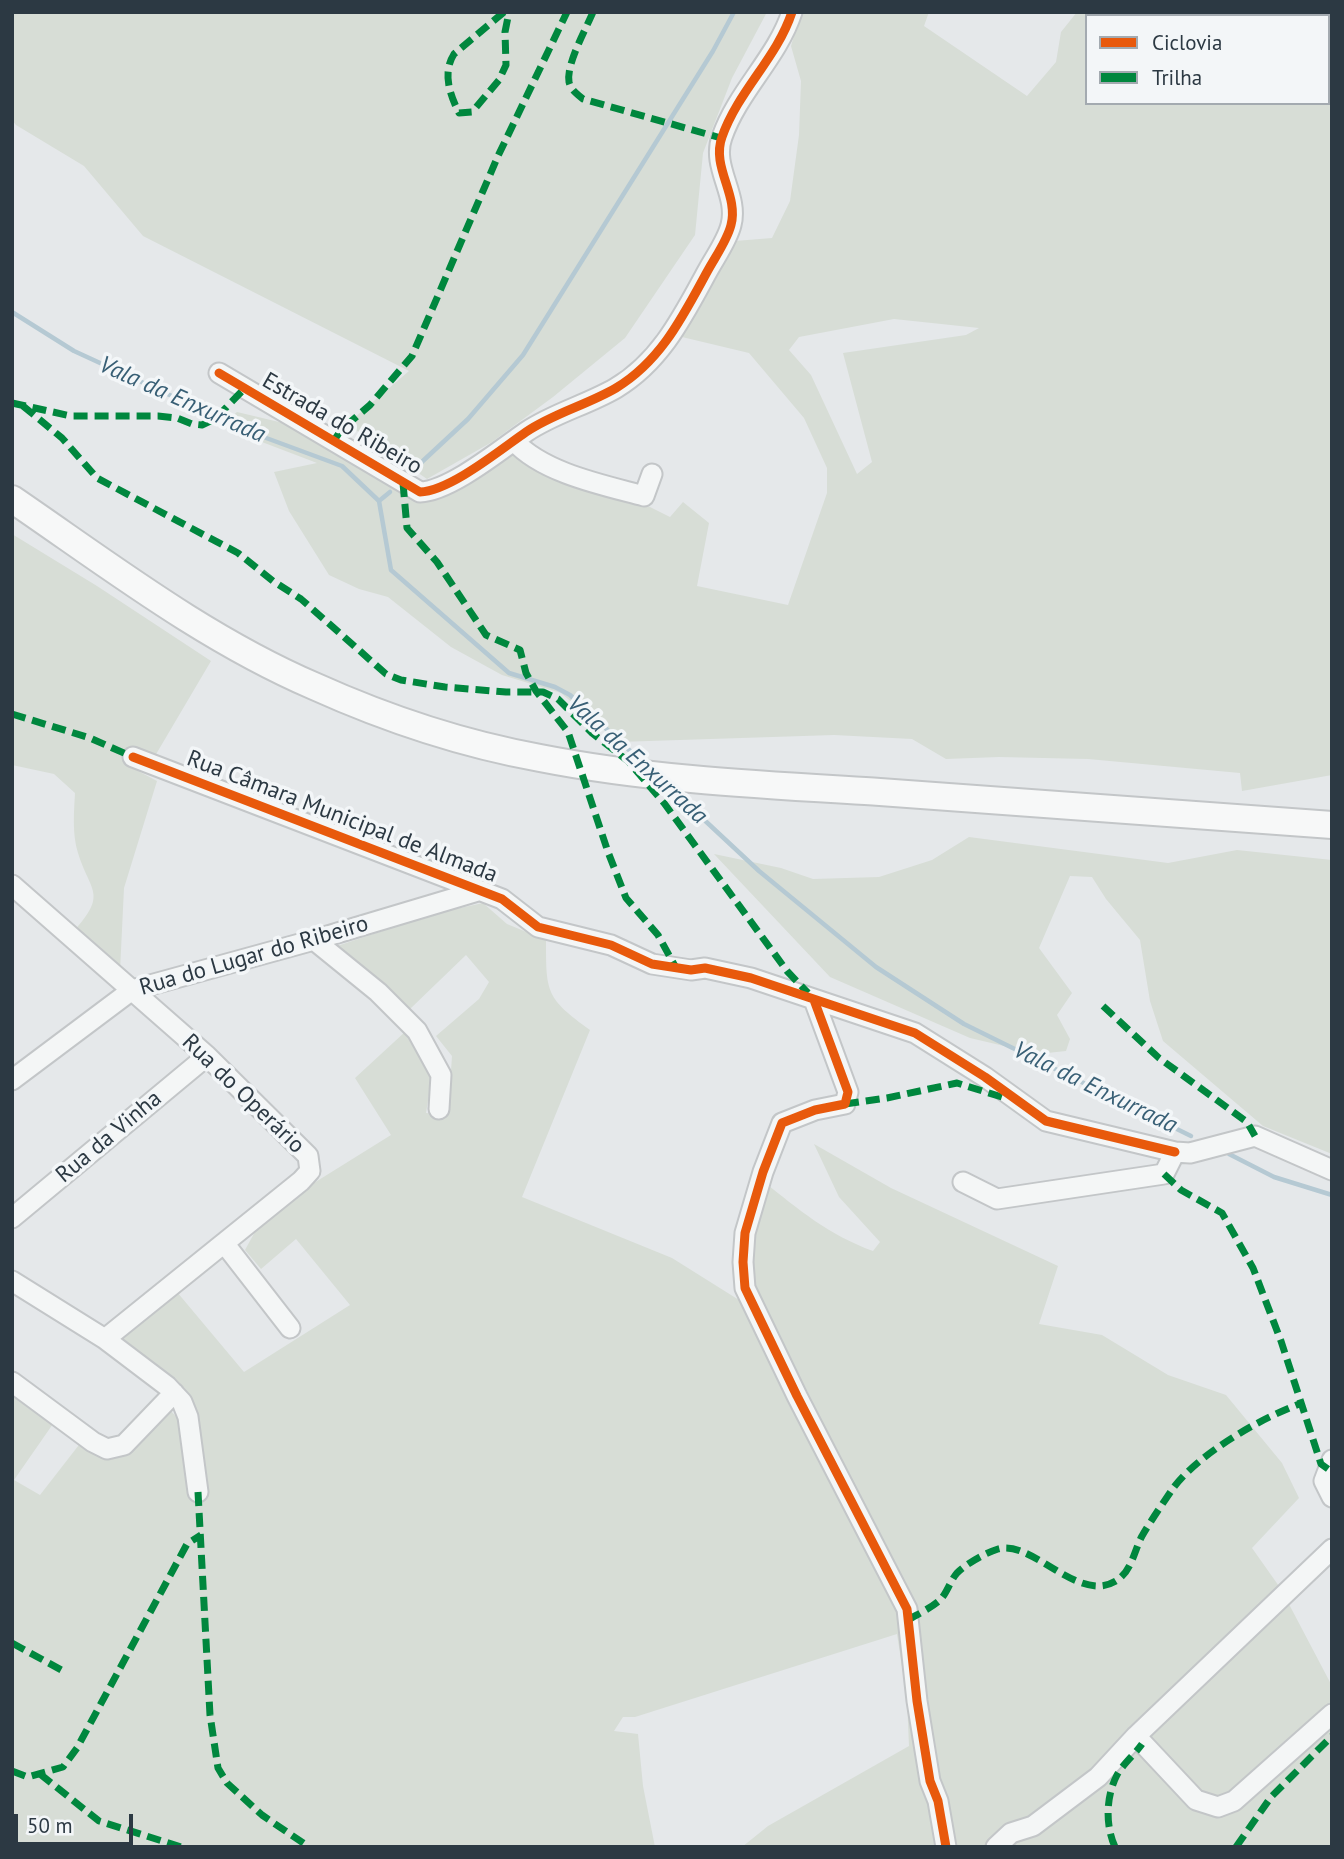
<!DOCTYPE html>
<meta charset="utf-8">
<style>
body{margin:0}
#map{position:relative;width:1344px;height:1859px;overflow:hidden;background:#e5e8ea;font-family:"PT Sans",sans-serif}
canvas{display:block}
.frame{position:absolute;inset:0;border:14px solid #2c3943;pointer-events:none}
.legend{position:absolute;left:1085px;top:14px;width:245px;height:91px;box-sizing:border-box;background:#f3f6f8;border:2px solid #a3aab0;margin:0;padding:9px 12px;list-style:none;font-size:21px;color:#2c3943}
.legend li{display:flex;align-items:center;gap:14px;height:35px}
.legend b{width:35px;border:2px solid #a3aab0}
.scale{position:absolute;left:14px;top:1814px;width:119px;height:32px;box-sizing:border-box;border:4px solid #2c3943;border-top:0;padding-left:9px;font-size:21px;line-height:24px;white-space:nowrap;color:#2c3943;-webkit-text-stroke:5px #f3f6f8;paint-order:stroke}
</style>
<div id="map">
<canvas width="1344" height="1859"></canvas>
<div class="frame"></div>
<ul class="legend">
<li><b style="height:9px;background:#e8590c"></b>Ciclovia</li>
<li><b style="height:9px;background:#00873e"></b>Trilha</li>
</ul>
<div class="scale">50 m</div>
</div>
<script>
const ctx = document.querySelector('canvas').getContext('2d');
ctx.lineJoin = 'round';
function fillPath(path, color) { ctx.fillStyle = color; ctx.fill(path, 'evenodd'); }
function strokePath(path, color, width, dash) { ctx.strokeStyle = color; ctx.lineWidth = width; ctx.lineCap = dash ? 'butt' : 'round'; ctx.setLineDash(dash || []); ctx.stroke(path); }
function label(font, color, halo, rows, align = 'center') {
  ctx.font = font + ' "PT Sans",sans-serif'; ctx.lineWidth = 7; ctx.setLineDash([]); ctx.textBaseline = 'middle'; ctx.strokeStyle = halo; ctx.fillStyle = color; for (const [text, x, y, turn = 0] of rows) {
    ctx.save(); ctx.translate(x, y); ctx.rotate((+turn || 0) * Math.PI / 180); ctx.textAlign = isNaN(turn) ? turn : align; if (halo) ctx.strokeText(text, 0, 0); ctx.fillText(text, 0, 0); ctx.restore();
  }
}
fillPath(new Path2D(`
 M12 12H767L732 78 703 153 695 235 625 338 553 397 492 442 427 479 347 424 409 371 143 236 84 166 16 125 12 120Z
 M801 12H929L924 26 1027 96 1056 62 1061 32 1077 12H1332V775L1242 791 1240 773 1088 759 999 757 946 759 912 739 834 735 618 742 561 693 502 675 451 647 388 597 359 589 329 575 289 511 274 472 317 463 220 426 237 412 300 427 427 496 512 449 544 469 646 505 670 517 683 502 709 523 697 586 788 605 827 493V468L804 418 749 353 682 337 735 241 772 238 790 201 799 135 801 81 791 46ZM1087 16H1328V103H1087ZM894 319 979 328 966 335 843 353 872 462 857 474 811 375 789 350 799 337Z
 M12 534 97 586 211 661 155 756 132 747 125 764 157 781 124 888 120 971 74 931C108 893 90 892 78 853 72 834 74 812 75 793L54 774 12 765Z
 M969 837 1168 863 1237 850 1332 860V1154L1263 1126 1163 1041 1150 1001 1140 940 1106 899 1092 877 1070 876 1039 948 1072 993 1057 1015 1070 1039 1066 1051 1038 1054 970 1038 830 977 714 854 781 868 813 879 879 877 932 860Z
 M483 903 507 924 546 940C546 993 546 998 590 1030L522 1197 672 1258 739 1300 755 1293 750 1255 763 1181C799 1210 829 1235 873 1251L880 1242 839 1197 814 1144 891 1188 1058 1266 1039 1324 1102 1335 1168 1375 1226 1395 1282 1463 1299 1498 1252 1548 1281 1589 1332 1686V1847H742L768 1826 909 1746 907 1699 897 1634 635 1717H623L614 1731 638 1734 643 1786 655 1847H12V1390L55 1421 14 1480 40 1495 82 1441 134 1448 171 1411 180 1421 190 1498 188 1398 120 1340 177 1292 244 1372 350 1305 296 1239 261 1269 245 1250 257 1228 285 1201 391 1135 355 1078 406 1031 433 1070 426 1113 448 1115 452 1056 436 1036 479 999 489 982 466 955 410 1009 334 947 437 913Z`), '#d7ddd6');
strokePath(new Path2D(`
 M12 312 74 351 250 432 342 466 379 501 391 570 509 673 555 687 570 695 643 763
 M411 472 468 419 523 355 713 51 734 12
 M379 501 390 492
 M670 788 759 871 876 967 964 1024 1191 1136
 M1229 1154 1274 1177 1332 1195`), '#b5c9d3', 4.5);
const minor = new Path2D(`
 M219 373 420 492C450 491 500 450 526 432 554 413 587 405 616 388 661 361 683 316 707 272 715 257 727 241 731 225 739 195 711 167 722 137 738 91 777 58 792 12
 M514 441C543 473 603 485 644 496L652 474
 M133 757 502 899 538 927 611 945 652 964 691 970 705 968 751 978 915 1033 985 1077 1046 1121 1175 1152
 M12 885 207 1056 308 1156 310 1171 301 1181 105 1339
 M314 940 378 992 417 1031 441 1075 439 1109
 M814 1000 848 1092 845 1104 815 1110 782 1123 763 1172 745 1233 743 1262 745 1288 797 1396 907 1609 917 1701 930 1781 938 1801 946 1847
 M12 1080 132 990 314 940 478 891
 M963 1182 997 1199 1164 1174 1175 1152 1190 1153 1255 1136 1332 1170
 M12 1218 207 1056
 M224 1243 290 1328
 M12 1281 105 1339 167 1386 182 1402 188 1417 198 1492
 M12 1382 93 1442 107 1449 124 1445 174 1393
 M1332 1460 1324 1481 1332 1497
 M1136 1736 1196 1800 1218 1807 1234 1801 1332 1714
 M996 1847 1011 1833 1033 1826 1098 1777 1136 1736 1332 1549`);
const secondary = new Path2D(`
 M12 499C110 566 205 639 314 686 385 718 463 744 540 758 652 780 766 785 880 792 1030 802 1181 814 1332 825`);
strokePath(minor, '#c3c6c8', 23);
strokePath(secondary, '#c3c6c8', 30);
strokePath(minor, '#f4f6f6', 19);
strokePath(secondary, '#f7f8f8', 26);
strokePath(new Path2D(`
 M504 12 454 54C442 73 450 95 459 113L472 112 499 80 506 65 505 32 509 12
 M593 12C586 29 566 64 569 82 571 90 577 94 583 99L721 138
 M12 403 71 416H158L177 418 192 424 202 425 215 419 244 389
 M23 406 62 438 97 478 238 553 273 581 301 599 386 674 401 680 445 687 506 692H543L558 699 592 733 628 761 664 803 787 971 808 993
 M333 442 341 430 370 405 412 356 498 156 567 12
 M403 483 407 528 437 562 486 635 520 650 526 673 536 691 568 732 608 852 626 898 658 935 676 968
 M12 714 90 738 133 757
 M1103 1006 1159 1058 1247 1122 1255 1136
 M845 1104 887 1098 957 1083 1005 1098
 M1164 1174 1181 1190 1222 1213 1253 1268 1281 1341 1321 1464 1328 1469
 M198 1492 210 1715 218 1768 227 1783 262 1815 309 1847
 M908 1620C918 1614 931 1608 940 1600 947 1593 950 1581 957 1573 966 1564 985 1553 998 1549 1032 1539 1078 1604 1116 1581 1132 1571 1134 1551 1142 1536 1150 1522 1165 1500 1174 1487 1201 1452 1261 1418 1302 1403
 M12 1643 65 1672
 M12 1771 28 1777 63 1767 77 1748 187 1544 201 1535
 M40 1774 99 1821 181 1847
 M1115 1847C1105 1825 1106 1796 1117 1775 1123 1764 1135 1754 1142 1744
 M1236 1847 1271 1797 1332 1736`), '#00873e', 7, [14, 7]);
strokePath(new Path2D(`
 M219 373 420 492C450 491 500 450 526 432 554 413 587 405 616 388 661 361 683 316 707 272 715 257 727 241 731 225 739 195 711 167 722 137 738 91 777 58 792 12
 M133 757 502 899 538 927 611 945 652 964 691 970 705 968 751 978 915 1033 985 1077 1046 1121 1175 1152
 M814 1000 848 1092 845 1104 815 1110 782 1123 763 1172 745 1233 743 1262 745 1288 797 1396 907 1609 917 1701 930 1781 938 1801 946 1847`), '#e8590c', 9);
label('23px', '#2c3943', '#f3f6f8', [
 ["Estrada do Ribeiro",342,424,30],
 ["Rua Câmara Municipal de Almada",342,817,21],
 ["Rua do Lugar do Ribeiro",254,956,-16],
 ["Rua do Operário",243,1094,44],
 ["Rua da Vinha",109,1137,-40]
]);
label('italic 24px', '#385f75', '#f3f6f8', [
 ["Vala da Enxurrada",182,400,24],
 ["Vala da Enxurrada",637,760,42],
 ["Vala da Enxurrada",1095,1088,26]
]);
</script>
